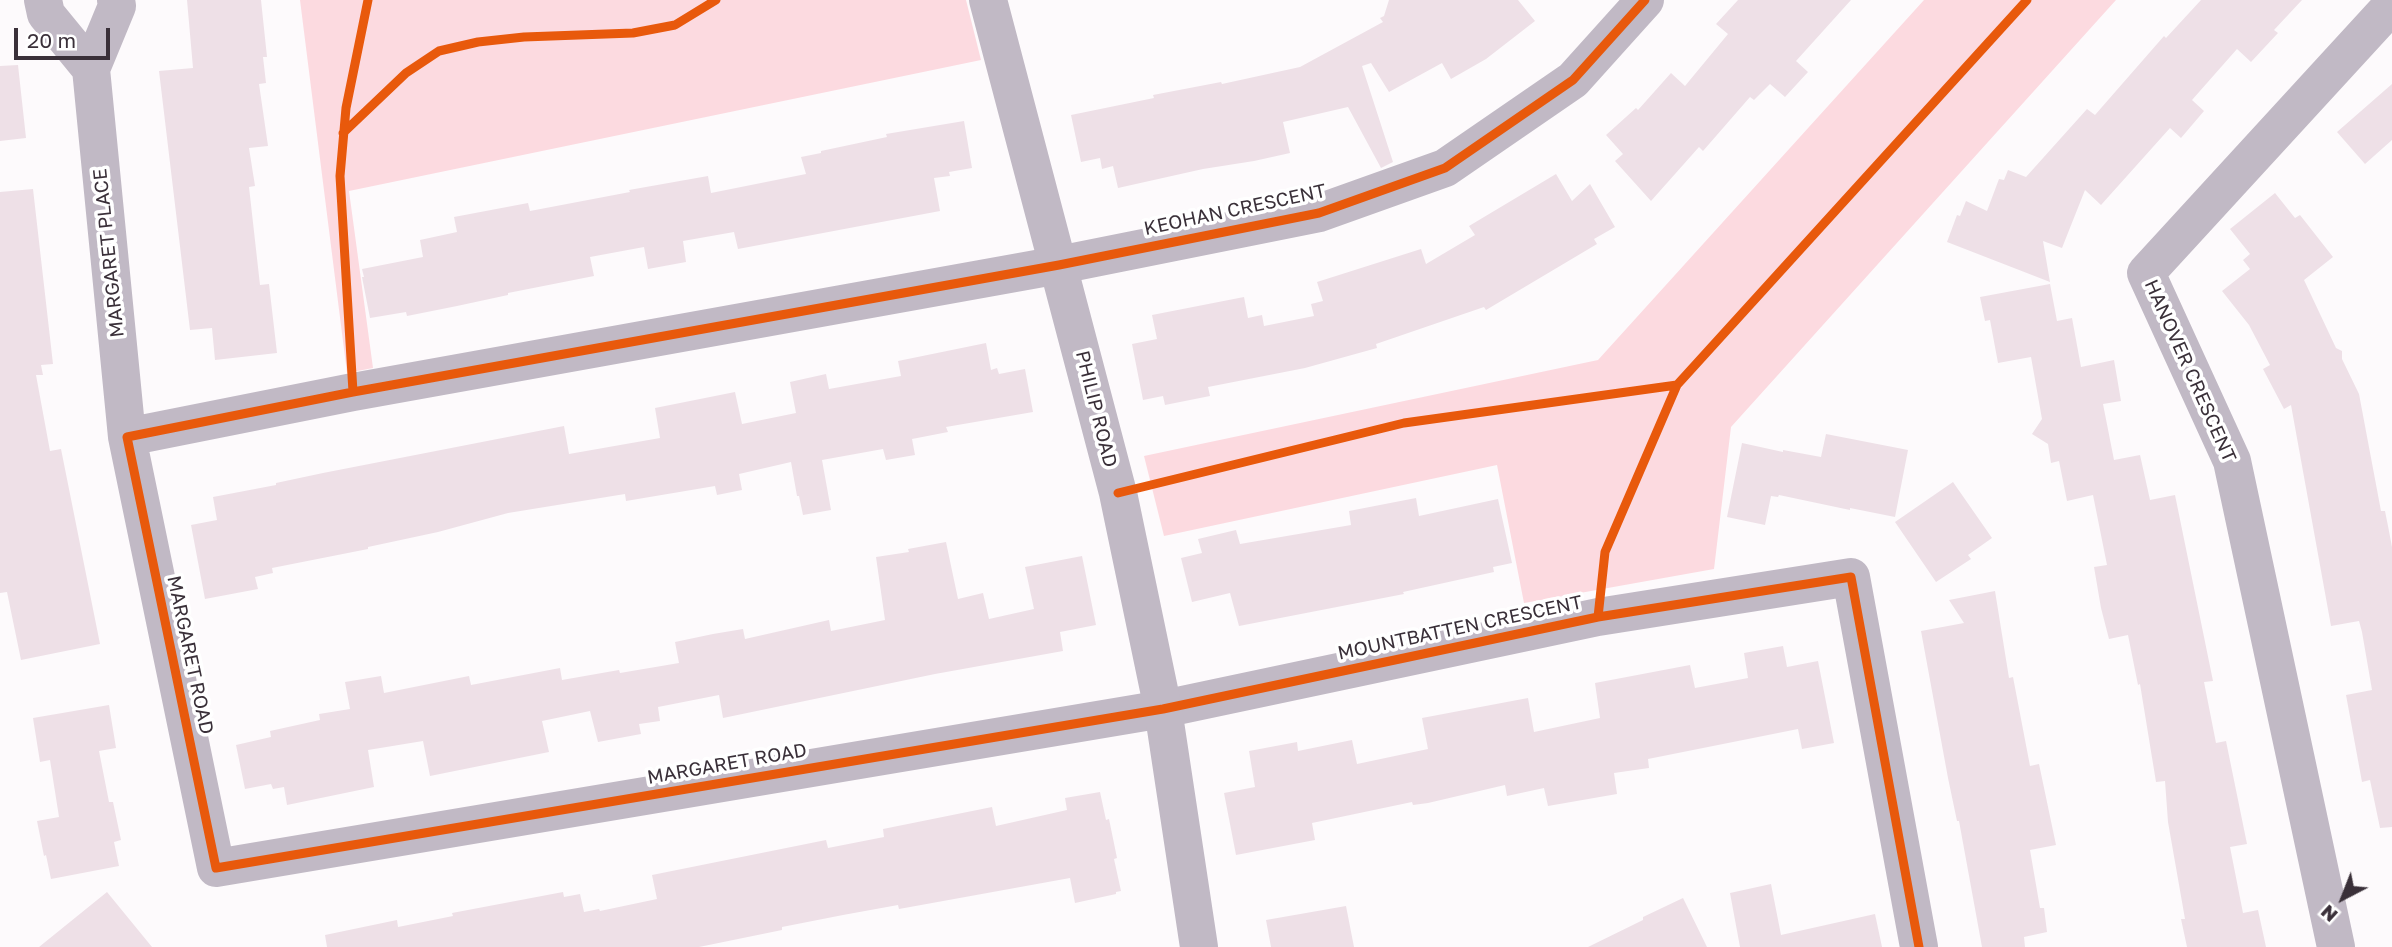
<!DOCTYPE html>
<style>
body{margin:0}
#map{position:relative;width:2392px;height:947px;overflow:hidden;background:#fdfafc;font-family:"Golos Text",sans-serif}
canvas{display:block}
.north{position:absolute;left:2308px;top:863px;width:70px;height:70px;-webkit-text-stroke:5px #fff;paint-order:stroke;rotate:222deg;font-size:19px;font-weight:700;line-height:28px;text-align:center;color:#3a3039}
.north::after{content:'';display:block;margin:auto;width:24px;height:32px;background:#3a3039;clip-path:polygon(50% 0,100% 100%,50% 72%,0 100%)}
.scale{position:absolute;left:14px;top:28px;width:96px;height:32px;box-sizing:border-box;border:4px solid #3a3039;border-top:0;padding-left:9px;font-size:21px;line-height:24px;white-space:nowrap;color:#3a3039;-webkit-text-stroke:5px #fff;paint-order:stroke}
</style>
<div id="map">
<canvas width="2392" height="947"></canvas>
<div class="north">N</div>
<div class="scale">20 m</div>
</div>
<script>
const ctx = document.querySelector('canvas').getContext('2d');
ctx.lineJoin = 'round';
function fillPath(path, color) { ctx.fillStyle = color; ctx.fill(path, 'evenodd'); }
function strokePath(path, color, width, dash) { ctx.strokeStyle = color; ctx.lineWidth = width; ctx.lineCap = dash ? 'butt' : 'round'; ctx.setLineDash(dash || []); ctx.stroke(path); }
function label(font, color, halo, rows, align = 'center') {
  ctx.font = font + ' "Golos Text",sans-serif'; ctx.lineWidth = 7; ctx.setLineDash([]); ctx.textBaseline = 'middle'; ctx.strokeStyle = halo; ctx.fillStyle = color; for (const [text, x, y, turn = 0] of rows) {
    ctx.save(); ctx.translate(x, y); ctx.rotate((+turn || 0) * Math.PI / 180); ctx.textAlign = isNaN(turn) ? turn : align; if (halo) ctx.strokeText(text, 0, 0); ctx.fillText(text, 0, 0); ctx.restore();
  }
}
fillPath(new Path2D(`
 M300 0H966L981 60 349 191 373 368 347 373Z
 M1924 0H2116L1731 427 1714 569 1524 603 1497 465 1164 536 1144 456 1598 360Z`), '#fcdae0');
fillPath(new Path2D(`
 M187 0H261L267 57H263L266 83 259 84 268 146 249 148 255 186 249 187 260 285 269 284 277 353 215 360 212 328 190 330 159 71 193 68Z
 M1389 0H1518L1535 21 1486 59 1451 79 1442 63 1389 92 1371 63 1362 66 1393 162 1381 168 1348 107 1283 122 1290 153 1254 161 1203 169 1118 188 1113 166 1102 169 1100 158 1081 162 1071 115 1154 98 1153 95 1221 82 1222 84 1300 67 1383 22 1380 18 1384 16Z
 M1738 0H1851L1796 61 1808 72 1785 97 1770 84 1754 100 1750 97 1703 151 1699 147 1651 201 1615 161 1623 154 1606 135 1636 108 1638 110 1671 73 1685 86 1728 34 1716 24Z
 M2201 0H2302L2274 30 2278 33 2251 62 2237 49 2192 100 2204 111 2181 138 2170 128 2101 205 2085 190 2062 248 2043 241 2050 282 1947 242 1957 215 1960 216 1966 201 1987 211 1999 179 2004 180 2008 170 2026 177 2087 109 2095 115 2164 36 2166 38Z
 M18 65 26 138 0 141V66Z
 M2392 84V140L2365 164 2337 132Z
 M964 121 972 168 949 172 950 176 934 178 940 211 738 249 734 232 683 241 686 262 648 269 644 247 590 257 594 276 508 293V295L457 306 407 316 406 312 370 318 362 277H364L362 269 423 257 420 240 457 232 454 217 528 203 530 211 630 192 629 190 708 176 711 193 806 174 801 157 821 153V151L887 137 886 134Z
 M1556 174 1572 201 1590 184 1615 227 1594 239 1597 244 1486 310 1484 307 1376 344 1377 348 1305 368 1208 387 1210 396 1165 405 1163 396 1143 400 1132 344 1157 339 1152 315 1244 297 1248 318 1262 315 1264 326 1314 316 1311 304 1323 301 1317 282 1421 249 1426 264 1475 235 1469 226Z
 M33 189 53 364 41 365 43 375H36L50 451 61 449 100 644 21 660 7 592 0 593V192Z
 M2275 193 2295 218 2300 215 2333 257 2304 280 2336 348 2342 351V359L2359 394 2381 511H2385L2388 526 2392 547V827L2380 828 2370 780 2362 782 2346 695 2372 690 2362 632 2359 621 2331 626 2291 405 2284 409 2263 369 2270 365 2249 325 2222 291 2250 269 2243 260 2250 254 2230 229Z
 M2050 284 2057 321 2072 318 2081 367 2114 360 2121 401 2103 404 2114 460 2140 455 2150 500 2175 495 2213 681 2204 682 2216 743 2226 741 2247 844 2230 847 2243 913 2258 910 2266 947H2187L2181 919H2185L2168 822 2165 781 2156 782 2140 684 2138 685 2128 635 2109 639 2101 608 2094 567 2107 565 2093 495 2067 501 2059 461 2051 463 2048 444 2032 434 2042 419 2031 357 1998 363 1990 320 1985 321 1980 297Z
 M986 343 991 370 997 368 999 374 1025 369 1033 412 946 427 948 432 912 439 915 455 886 460 883 449 822 460 831 510 803 515 799 496H797L791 462 739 474 742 490 717 495 715 486 626 501 625 494 508 513 438 532 368 547V549L272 568 273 573 255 577 258 589 205 599 191 525 217 520 213 497 276 485V483L323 473 564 426 569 454 660 438 655 408 735 392 742 424 796 413 790 382 826 374 829 389 901 376 898 361Z
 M1826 434 1908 450 1895 517 1850 508V510L1779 495 1778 497 1771 496 1765 525 1727 517 1742 443 1783 452V450L1821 457Z
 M1953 482 1992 538 1968 555 1971 559 1936 582 1895 522Z
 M1416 498 1419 516 1498 499 1512 563 1493 567 1494 572 1403 592 1404 594 1239 626 1230 593 1192 602 1181 558 1202 553 1198 539 1236 530 1240 544 1351 525 1349 511Z
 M946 542 958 599 983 593 989 619 1034 609 1025 567 1082 556 1096 625 1060 632 1063 651 935 674 723 718 719 695 658 707 660 721 639 724 641 734 598 742 590 711 542 721 549 752 430 776 423 741 368 750 374 787 287 805 284 787 273 789 271 784 245 789 236 745 271 737 270 731 320 720 319 714 350 709 345 682 381 676 384 693 469 676 471 685 560 668 562 680 619 670 620 673 679 663 675 642 713 634 743 629 745 639 829 620 831 631 885 620 876 557 909 552 908 549Z
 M1995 591 2009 678 2013 677 2030 766 2039 764 2056 845 2030 850 2040 908H2044L2047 932 2024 937 2025 947H1982L1959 821H1957L1948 778 1921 631 1964 623 1949 600Z
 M1783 646 1787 667 1818 661 1834 743 1802 749 1798 729 1648 759 1649 768 1614 773 1617 794 1548 806 1544 788 1507 796 1505 785 1428 803 1413 805 1412 802 1312 823 1315 840 1236 855 1224 793 1255 787 1249 751 1297 742 1298 751 1352 740 1357 764 1428 749 1422 718 1528 698 1534 732 1600 718 1595 683 1690 665 1695 688 1748 678 1744 653Z
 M109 705 116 748 99 751 109 802H113L121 840 114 842 119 866 51 879 46 855 44 856 37 821 59 817 50 760 40 762 33 718Z
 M1100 792 1106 820 1109 819 1117 858 1114 859 1121 891 1116 892V894L1075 903 1070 878 899 909 898 905 843 915 782 927V930L699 947H327L325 935 397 920 398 927 453 916 452 913 563 892 564 897 580 894 584 912 599 909 600 911 657 899 652 875 826 840 828 848 884 837 883 829 992 807 996 826 1067 810 1065 798Z
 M1771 884 1781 935 1875 914 1882 947H1740L1730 893Z
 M107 892 152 947H39Z
 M1683 898 1707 947H1588L1643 920V917Z
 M1346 906 1354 947H1271L1266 920Z`), '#eee0e7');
strokePath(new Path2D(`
 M43 0 46 14 91 69
 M116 0 117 6 91 69 127 437
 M1645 0 1573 80 1445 168 1319 213 1059 265 353 392 127 437 216 868 1163 709 1598 617 1851 577 1919 947
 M2336 947 2232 461 2146 273 2392 5`), '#c1b9c5', 38);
strokePath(new Path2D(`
 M988 0 1118 493 1163 709 1199 947`), '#c1b9c5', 38);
strokePath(new Path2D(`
 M1645 0 1573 80 1445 168 1319 213 1059 265 353 392 127 437 216 868 1163 709 1598 617 1851 577 1919 947
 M343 133 406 73 439 51 478 42 524 37 633 33 675 25 716 0
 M353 392 340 176 346 108 368 0
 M1118 493 1404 423 1677 385 2027 0
 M1598 617 1605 552 1677 385`), '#e8590c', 9);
label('19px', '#3a3039', '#fff', [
 ["KEOHAN CRESCENT",1235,210,-12],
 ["MARGARET PLACE",109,253,-96],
 ["HANOVER CRESCENT",2190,371,66],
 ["PHILIP ROAD",1096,409,76],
 ["MOUNTBATTEN CRESCENT",1460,628,-12],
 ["MARGARET ROAD",190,655,78],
 ["MARGARET ROAD",727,764,-10]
]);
</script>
